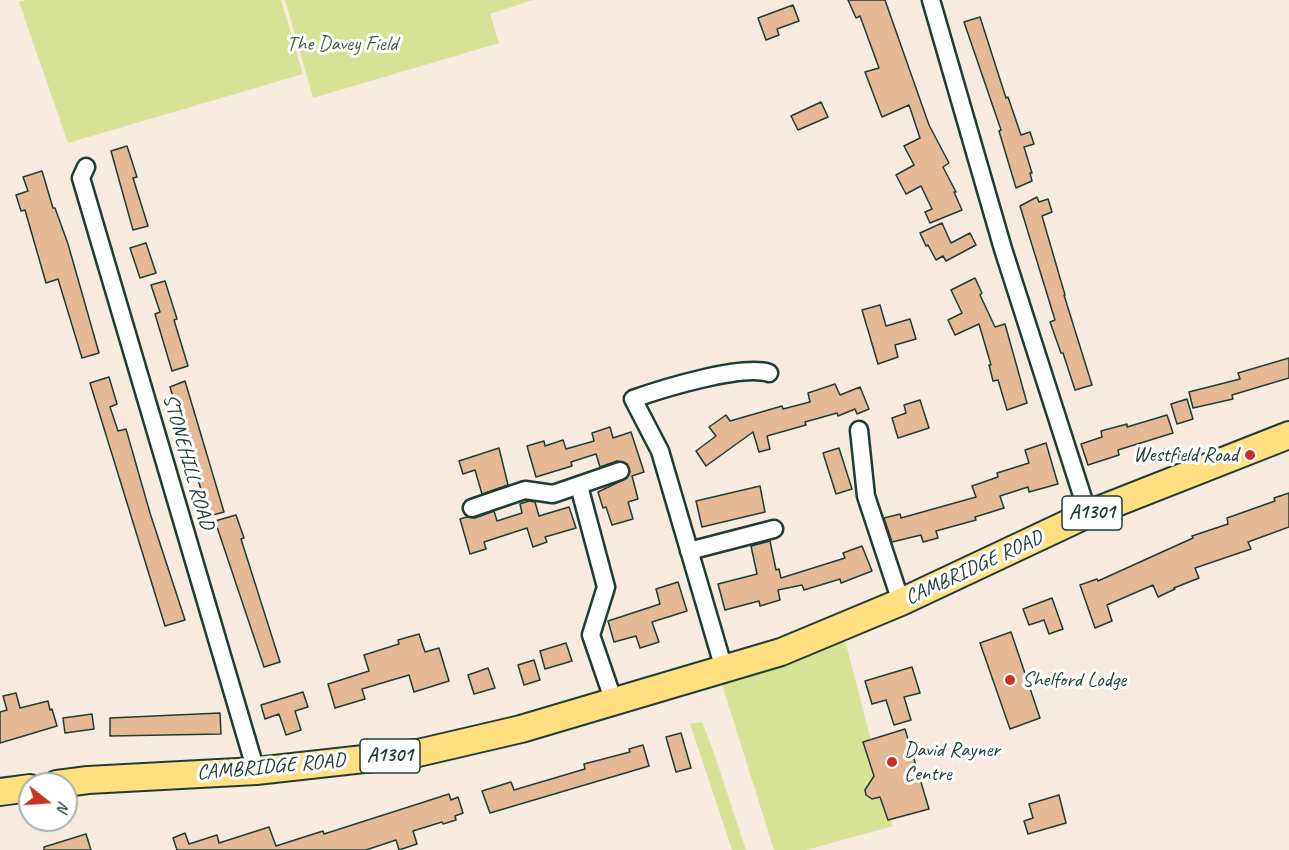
<!DOCTYPE html>
<style>
body{margin:0}
#map{position:relative;width:1289px;height:850px;overflow:hidden;background:#f7eadf;font-family:Caveat,sans-serif}
canvas{display:block}
.north{position:absolute;left:18px;top:772px;width:60px;height:60px;box-sizing:border-box;background:#fff;border:2px solid #a5b1ae;border-radius:50%;rotate:107deg;font-size:16px;font-weight:700;line-height:24px;text-align:center;color:#1f3d34}
.north::after{content:'';display:block;margin:auto;width:21px;height:27px;background:#c8321e;clip-path:polygon(50% 0,100% 100%,50% 72%,0 100%)}
</style>
<div id="map">
<canvas width="1289" height="850"></canvas>
<div class="north">N</div>
</div>
<script>
const ctx = document.querySelector('canvas').getContext('2d');
ctx.lineJoin = 'round';
function fillPath(path, color) { ctx.fillStyle = color; ctx.fill(path, 'evenodd'); }
function strokePath(path, color, width, dash) { ctx.strokeStyle = color; ctx.lineWidth = width; ctx.lineCap = dash ? 'butt' : 'round'; ctx.setLineDash(dash || []); ctx.stroke(path); }
function label(font, color, halo, rows, align = 'center') {
  ctx.font = font + ' Caveat,sans-serif'; ctx.lineWidth = 6; ctx.setLineDash([]); ctx.textBaseline = 'middle'; ctx.strokeStyle = halo; ctx.fillStyle = color; for (const [text, x, y, turn = 0] of rows) {
    ctx.save(); ctx.translate(x, y); ctx.rotate((+turn || 0) * Math.PI / 180); ctx.textAlign = isNaN(turn) ? turn : align; if (halo) ctx.strokeText(text, 0, 0); ctx.fillText(text, 0, 0); ctx.restore();
  }
}
fillPath(new Path2D(`
 M26 0H281L303 74 68 143 19 2Z
 M285 0H533L490 14 499 43 313 98Z
 M845 640 893 826 806 850H774L721 681Z
 M702 722 714 753 746 850H732L690 724Z`), '#d6e396');
const building = new Path2D(`
 M848 0H885L929 125 949 163 943 167 956 192H954L962 210 930 223 925 212 932 209 921 186 906 194 896 175 914 165 904 146 920 138 909 105 882 117 865 72 879 68 860 16 856 18Z
 M793 5 799 21 777 29 779 35 766 40 758 18Z
 M980 17 1006 98 1008 97 1021 135 1030 132 1034 144 1024 147 1032 173H1030L1032 181 1016 188 999 131 1001 130 964 22Z
 M821 102 828 117 798 130 791 116Z
 M127 146 137 177 133 178 148 226 133 230 111 151Z
 M42 171 53 208H55L68 244 99 353 82 358 58 279 46 283 25 210 21 211 16 195 28 191 23 177Z
 M1037 197 1039 202 1048 199 1052 212 1042 216 1065 295H1064L1092 385 1075 390 1063 353H1061L1050 322 1055 320 1020 206Z
 M942 223 951 243 970 233 976 245 946 261 943 256 936 260 928 245 926 246 920 233Z
 M146 243 156 273 140 278 130 248Z
 M975 278 982 293 980 295 995 327 1005 324 1027 403 1007 410 998 380 993 381 989 365H991L979 324 955 335 948 320 962 313 951 290Z
 M165 281 177 319 174 320 188 366 172 371 155 314 160 312 151 285Z
 M880 305 886 326 910 319 916 339 895 345 898 357 878 364 862 310Z
 M1289 358V378L1232 395 1233 399 1193 408 1189 392 1240 379 1238 373Z
 M109 377 117 404 110 407 118 431 126 429 150 513 185 620 165 626 90 383Z
 M185 381 224 512 209 516 170 387Z
 M835 384 840 395 860 387 869 409 857 414 855 409 838 416 837 413 805 422 806 425 767 436 770 449 759 452 753 432 706 466 696 451 716 436 709 427 726 415 730 421 782 406 783 409 810 402 808 393Z
 M1187 399 1193 419 1177 424 1171 404Z
 M920 400 929 428 898 438 892 418 906 413 904 405Z
 M1167 415 1173 433 1118 450 1119 455 1088 465 1081 444 1102 437 1101 431 1127 424V427Z
 M610 427 613 438 631 432 644 472 632 476 638 499 628 502 633 519 612 525 606 507 603 508 598 492 627 478 630 472 627 464 617 461 600 467 596 454 571 462 572 466 536 477 527 446 544 441 545 446 563 440 566 449 594 441 592 433Z
 M1046 443 1058 484 1029 492 1028 487 1000 496 1004 508 975 517 976 520 936 531 938 538 923 542 921 535 892 542 884 518 900 514 901 518 976 497 972 486 998 477 997 473 1029 463 1025 450Z
 M499 448 508 485 482 494 475 470 463 474 459 461Z
 M839 448 852 489 836 494 823 453Z
 M760 486 765 512 702 527 696 501Z
 M1289 493V527L1248 542 1251 549 1195 568 1199 578 1174 588 1175 589 1158 597 1153 585 1107 605 1112 621 1095 628 1080 585 1097 579 1098 581 1193 538 1192 536 1228 524 1227 518 1275 501 1274 498Z
 M529 501 535 502 539 516 569 507 576 528 545 537 547 542 533 547 527 528 484 542 486 549 470 554 460 519 467 517 475 518 494 511 497 521 522 513 520 504Z
 M236 515 244 538 241 539 280 662 264 667 215 521Z
 M770 541 776 570 779 569 781 578 845 558 843 553 862 546 872 571 841 583 840 579 804 590 802 585 778 590 780 600 760 606 759 601 725 610 718 584 757 574 751 546Z
 M678 582 687 611 652 622 659 642 640 648 636 636 614 642 608 621 660 604 656 589Z
 M1052 598 1063 629 1049 634 1044 620 1029 625 1023 609Z
 M1011 632 1040 718 1010 729 980 643Z
 M419 634 425 652 439 648 449 681 414 692 409 675 362 689 365 699 335 708 328 684 369 671 364 655 399 644 398 640Z
 M566 643 572 661 545 669 540 651Z
 M534 660 540 680 524 685 518 665Z
 M912 667 920 693 904 697 911 720 894 725 886 700 872 704 865 681Z
 M488 668 495 688 474 694 468 675Z
 M303 692 308 707 295 711 301 730 286 735 279 714 265 719 261 705Z
 M16 693 20 708 48 701 50 710 52 709 57 726 0 743V712L7 710 3 696Z
 M220 713 221 734 110 736V718Z
 M92 714 94 729 65 733 63 718Z
 M905 729 929 809 888 820 880 797 872 799 866 795 865 790 874 776 863 742Z
 M681 733 691 768 676 772 666 737Z
 M643 745 649 766 490 813 482 791 511 782 514 790 585 769 584 764 630 752 629 749Z
 M449 794 451 800 458 797 463 813 455 816 456 820 443 824 442 822 413 831 417 844 399 850 396 840 366 850H177L173 838 185 833 189 844 217 835 219 843 269 827 276 846 323 831 324 834Z
 M1059 795 1066 823 1028 834 1024 821 1033 818 1029 804Z
 M86 834 91 850H44V847Z`);
fillPath(building, '#e5b995');
strokePath(building, '#1f3d34', 1.5);
const street = new Path2D(`
 M931 0 1003 249 1088 514
 M86 167 81 178 256 771
 M859 430 866 496 901 602
 M579 486 606 587 591 635 614 702
 M472 508 525 490 553 494 620 471
 M689 551 774 529
 M724 669 660 451 633 399C661 389 742 364 769 373`);
const primary = new Path2D(`
 M57 784 88 780 256 771 418 753 521 729 781 652 901 602 1088 514 1289 435
 M0 792 30 788`);
strokePath(street, '#1f3d34', 21);
strokePath(primary, '#1f3d34', 30);
strokePath(street, '#fff', 16);
strokePath(primary, '#ffdf80', 26);
for (const [x, y, r, color] of [
 [1250,455,6,"#c8321e"],
 [1010,680,6,"#c8321e"],
 [892,762,6,"#c8321e"]
]) { const dot = new Path2D(); dot.arc(x, y, r, 0, 2 * Math.PI); ctx.fillStyle = color; ctx.fill(dot); strokePath(dot, '#fff', 2); }
for (const [x, y, w] of [
 [1092,513,60],
 [390,756,60]
]) { const box = new Path2D(); box.roundRect(x - w / 2, y - 17, w, 34, 4.5); ctx.fillStyle = '#fff'; ctx.fill(box); strokePath(box, '#1f3d34', 1.5); }
label('bold 20px', '#1f3d34', null, [
 ["A1301",1092,513],
 ["A1301",390,756]
]);
label('21px', '#445e48', '#fff', [
 ["The Davey Field",342,44]
]);
label('21px', '#1f3d34', '#fff', [
 ["Westfield Road",1238,455,"right"],
 ["Shelford Lodge",1022,680],
 ["David Rayner",904,750],
 ["Centre",904,774]
], 'left');
label('21px', '#1f3d34', '#fff', [
 ["STONEHILL ROAD",188,462,74],
 ["CAMBRIDGE ROAD",974,568,-25],
 ["CAMBRIDGE ROAD",271,767,-5]
]);
</script>
